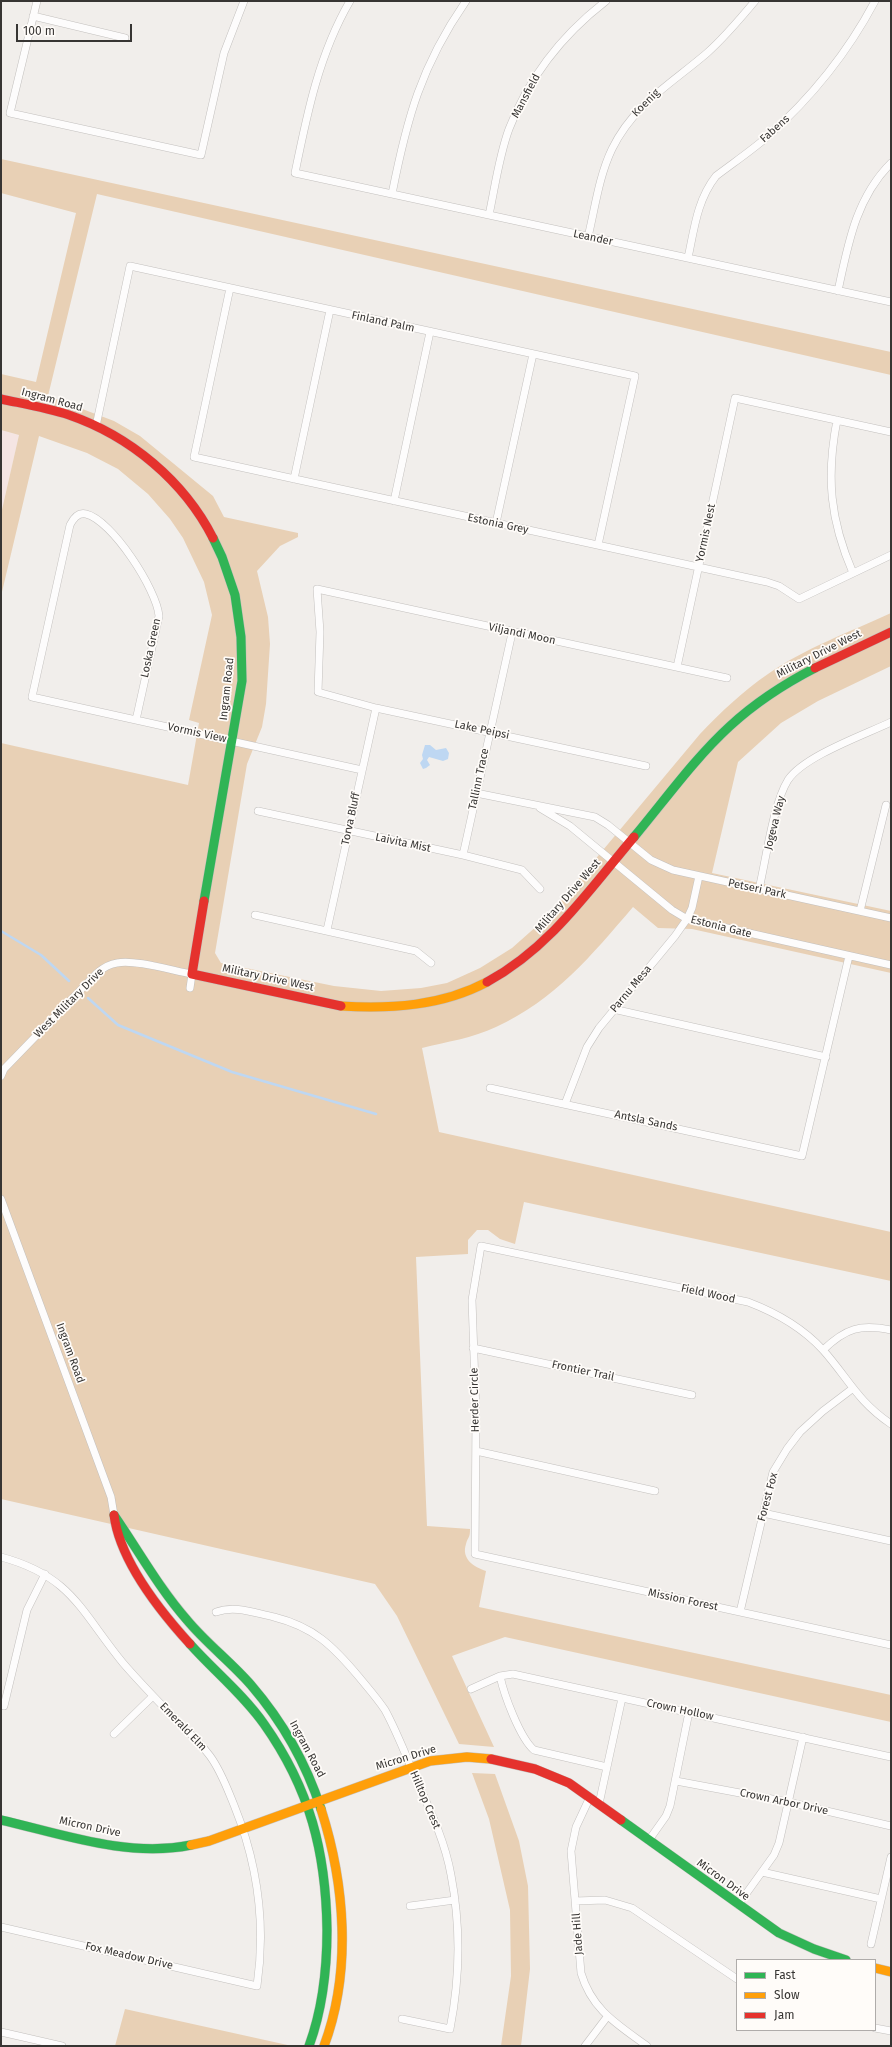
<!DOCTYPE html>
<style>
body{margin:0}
#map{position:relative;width:892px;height:2047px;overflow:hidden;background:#f1eeeb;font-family:"Fira Sans",sans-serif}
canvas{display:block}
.frame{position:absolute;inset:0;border:2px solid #373533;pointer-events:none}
.legend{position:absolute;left:736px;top:1959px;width:140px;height:72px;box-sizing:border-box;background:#fffcf9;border:1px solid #afacaa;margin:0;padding:5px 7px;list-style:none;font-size:12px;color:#373533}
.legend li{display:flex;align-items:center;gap:8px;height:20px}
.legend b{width:20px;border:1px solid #afacaa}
.scale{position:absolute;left:16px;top:24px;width:116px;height:18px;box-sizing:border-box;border:2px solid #373533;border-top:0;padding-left:5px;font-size:12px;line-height:14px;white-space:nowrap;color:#373533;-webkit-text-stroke:3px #fffcf9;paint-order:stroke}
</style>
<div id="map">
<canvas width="892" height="2047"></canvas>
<div class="frame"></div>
<ul class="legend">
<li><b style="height:5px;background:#30b455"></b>Fast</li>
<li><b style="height:5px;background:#ff9f0a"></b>Slow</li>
<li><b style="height:5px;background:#e5322d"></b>Jam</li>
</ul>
<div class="scale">100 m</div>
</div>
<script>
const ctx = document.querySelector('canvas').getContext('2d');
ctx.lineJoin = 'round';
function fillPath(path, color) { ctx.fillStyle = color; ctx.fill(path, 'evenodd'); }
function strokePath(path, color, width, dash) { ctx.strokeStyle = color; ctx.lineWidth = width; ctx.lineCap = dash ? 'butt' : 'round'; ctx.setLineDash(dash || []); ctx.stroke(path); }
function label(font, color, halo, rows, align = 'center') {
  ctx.font = font + ' "Fira Sans",sans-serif'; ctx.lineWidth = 3.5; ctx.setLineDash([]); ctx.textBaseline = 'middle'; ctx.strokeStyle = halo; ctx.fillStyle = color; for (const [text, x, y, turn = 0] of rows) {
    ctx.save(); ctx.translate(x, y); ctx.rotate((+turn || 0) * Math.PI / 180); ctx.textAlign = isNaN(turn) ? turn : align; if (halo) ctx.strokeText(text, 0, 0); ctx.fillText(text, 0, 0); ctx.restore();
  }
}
fillPath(new Path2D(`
 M1 430 19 435 1 514Z`), '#f5e5e3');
fillPath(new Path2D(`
 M1 159 891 352V375L97 194 48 396 114 421 140 436 213 496 224 517 298 533V537L280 546 257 571 268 617 270 644 266 704 262 727 247 764 215 953 221 963 334 986 381 991 421 988 447 983 480 968 512 948 547 917 700 734C721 712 743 691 768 674 805 648 850 632 891 613V666L818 701 781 723 738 762 712 873 891 911V973L692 929 658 928 633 907C591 956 555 1000 496 1027 473 1038 446 1042 422 1048L439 1132 891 1232V1281L524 1202 515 1244 500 1239 488 1230H477L468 1240V1254L416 1257 427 1526 470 1529C470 1539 468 1536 466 1544 461 1559 474 1567 486 1571L479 1607 891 1695V1722L505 1637 452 1656 494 1747 459 1744 397 1616 375 1584 1 1499V743L188 785 199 723 189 720 212 615 204 582 183 538 170 519 148 494 118 469 87 453 39 436 1 596V514L19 435 1 430V374L36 382 76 213 1 193Z
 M472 1773 495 1774 519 1841 528 1886 530 1969 521 2046H501L511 1976 510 1910 489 1819Z
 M125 2009 292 2046H115Z`), '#e8d0b5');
fillPath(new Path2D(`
 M425 745H430L436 750 446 748 449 753 448 759 443 761 429 757 427 760 430 765 426 768 423 769 420 763 423 759 422 755Z`), '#bed7f2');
strokePath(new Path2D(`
 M1 931 41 955 69 981
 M88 998 118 1025 232 1072 376 1114`), '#bed7f2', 2.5);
const street = new Path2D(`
 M37 1 10 113 201 155 224 53 244 1
 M350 1C319 54 307 114 295 173L891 302
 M33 16 125 38
 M392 194C407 118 421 66 466 1
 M489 215C495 187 499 156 509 129 529 77 562 35 606 1
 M588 237C595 208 599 176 612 149 634 104 671 84 707 53 725 37 740 19 755 1
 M688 258C694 230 697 200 716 176 733 163 751 151 767 137 810 99 848 52 875 1
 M230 288 194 457 767 582 779 586 799 599 891 555
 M838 291C848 244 856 198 891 163
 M837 420C826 477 830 520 853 573
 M96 426 130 266 635 376 598 545
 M294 479 330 310
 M394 501 430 332
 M496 523 533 354
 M677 667 735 398 891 432
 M136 720 159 616C157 590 112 520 86 514 78 512 73 519 70 525L32 697 362 770
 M646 766 376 708 318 692 320 632 317 589 727 678
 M476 793 595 817 608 825 651 860 673 870 891 918
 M540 808 570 826 672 910 687 919 891 965
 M258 811 463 855 522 870 540 889
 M463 855 512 633
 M759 889C766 860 773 804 788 780 804 756 864 735 891 722
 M860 911 886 805
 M255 915 416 951 431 963
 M327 930 376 708
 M613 1009 826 1057
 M1 1076 4 1069 97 973C103 968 109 964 117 963 134 959 174 971 192 974L190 988
 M490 1088 802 1156 849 956
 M565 1104 587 1047 599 1028 675 936 687 919 692 908 699 876
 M1 1199 111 1497 114 1515
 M473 1348 692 1395
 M823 1350C846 1328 860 1324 891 1330
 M891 1424C857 1401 848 1378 823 1350 802 1327 777 1313 748 1302L481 1246 472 1300 476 1413 475 1554 891 1645
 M476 1451 655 1491
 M763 1513 891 1541
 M1 1557C72 1576 81 1612 123 1663 141 1684 160 1703 179 1723 190 1733 201 1744 210 1756 221 1771 227 1788 234 1805 257 1862 266 1924 257 1986L1 1927
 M216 1612C235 1605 254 1613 274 1617 314 1627 333 1646 359 1677 368 1688 377 1698 385 1710 397 1732 406 1756 416 1779 430 1810 445 1841 451 1875 461 1927 460 1978 450 2029L402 2019
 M740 1612 773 1472 787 1449 800 1432 823 1411 852 1389
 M500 1676C504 1695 520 1738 534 1750L607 1767
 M471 1689 500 1676 513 1674 891 1757
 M4 1706 27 1610 45 1574
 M114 1734 153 1696
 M676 1781 788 1802 891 1826
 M590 1797 576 1827 571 1851 581 1973C592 2010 617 2024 647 2046
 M599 1804 622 1698
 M649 1840 666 1816 670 1806 689 1712
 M762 1872 881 1899
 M575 1901 605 1900 632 1908 737 1979
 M738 1905 774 1855 779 1843 803 1737
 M410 1906 455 1900
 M871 1944 891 1857
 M875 2028 891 2031
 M1 2032 62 2046
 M585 2046 607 2017`);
const fast = new Path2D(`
 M634 837C665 800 694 759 730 726 755 703 784 684 815 668
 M204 901 242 681 241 637 235 595 222 557 213 538
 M114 1515C138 1550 159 1588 187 1620 206 1643 231 1662 251 1685 282 1721 306 1763 321 1809
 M190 1644C214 1671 243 1694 264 1724 310 1789 326 1852 327 1930 327 1970 323 2008 309 2046
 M1 1820C62 1834 128 1858 191 1845
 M621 1820 779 1933 814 1949 846 1960`);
const slow = new Path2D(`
 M341 1006C391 1009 442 1006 487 982
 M321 1809C345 1884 352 1971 324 2046
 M191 1845 209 1841 430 1761 467 1757 491 1759
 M875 1968 891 1972`);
const jam = new Path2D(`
 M1 399C24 404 47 408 69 415 130 436 184 481 213 538
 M815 668 891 632
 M204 901 192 974 341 1006
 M487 982C550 948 589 890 634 837
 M114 1515C120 1561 159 1610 190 1644
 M491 1759 535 1769 569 1783 621 1820`);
strokePath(street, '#c3c0be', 8);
strokePath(fast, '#c3c0be', 10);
strokePath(slow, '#c3c0be', 10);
strokePath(jam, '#c3c0be', 10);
strokePath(street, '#fdfcfc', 7);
strokePath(fast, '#30b455', 9);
strokePath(slow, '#ff9f0a', 9);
strokePath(jam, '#e5322d', 9);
label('11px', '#373533', '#fffcf9', [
 ["Mansfield",526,96,-62],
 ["Koenig",646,103,-45],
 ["Fabens",775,129,-42],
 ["Leander",593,238,12],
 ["Finland Palm",383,322,12],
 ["Ingram Road",52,400,15],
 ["Estonia Grey",498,524,12],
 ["Yormis Nest",706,533,-78],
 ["Viljandi Moon",522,634,12],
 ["Loska Green",151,648,-78],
 ["Military Drive West",819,654,-27],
 ["Ingram Road",227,689,-84],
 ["Lake Peipsi",482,730,12],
 ["Vormis View",197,733,12],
 ["Tallinn Trace",479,779,-78],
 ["Torva Bluff",351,819,-78],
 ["Jogeva Way",775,823,-76],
 ["Laivita Mist",403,843,12],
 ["Petseri Park",757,889,12],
 ["Military Drive West",568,896,-49],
 ["Estonia Gate",721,927,14],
 ["Military Drive West",268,978,12],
 ["Parnu Mesa",631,989,-50],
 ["West Military Drive",69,1003,-45],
 ["Antsla Sands",646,1121,12],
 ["Field Wood",708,1294,12],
 ["Ingram Road",70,1353,70],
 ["Frontier Trail",583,1371,12],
 ["Herder Circle",475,1400,-91],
 ["Forest Fox",768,1497,-75],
 ["Mission Forest",683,1600,12],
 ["Crown Hollow",680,1710,12],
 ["Emerald Elm",183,1727,46],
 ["Ingram Road",307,1749,62],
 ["Micron Drive",406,1758,-17],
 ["Hilltop Crest",425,1800,67],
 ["Crown Arbor Drive",784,1802,12],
 ["Micron Drive",90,1827,12],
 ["Micron Drive",723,1880,36],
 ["Jade Hill",578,1934,-94],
 ["Fox Meadow Drive",129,1956,13]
]);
</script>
